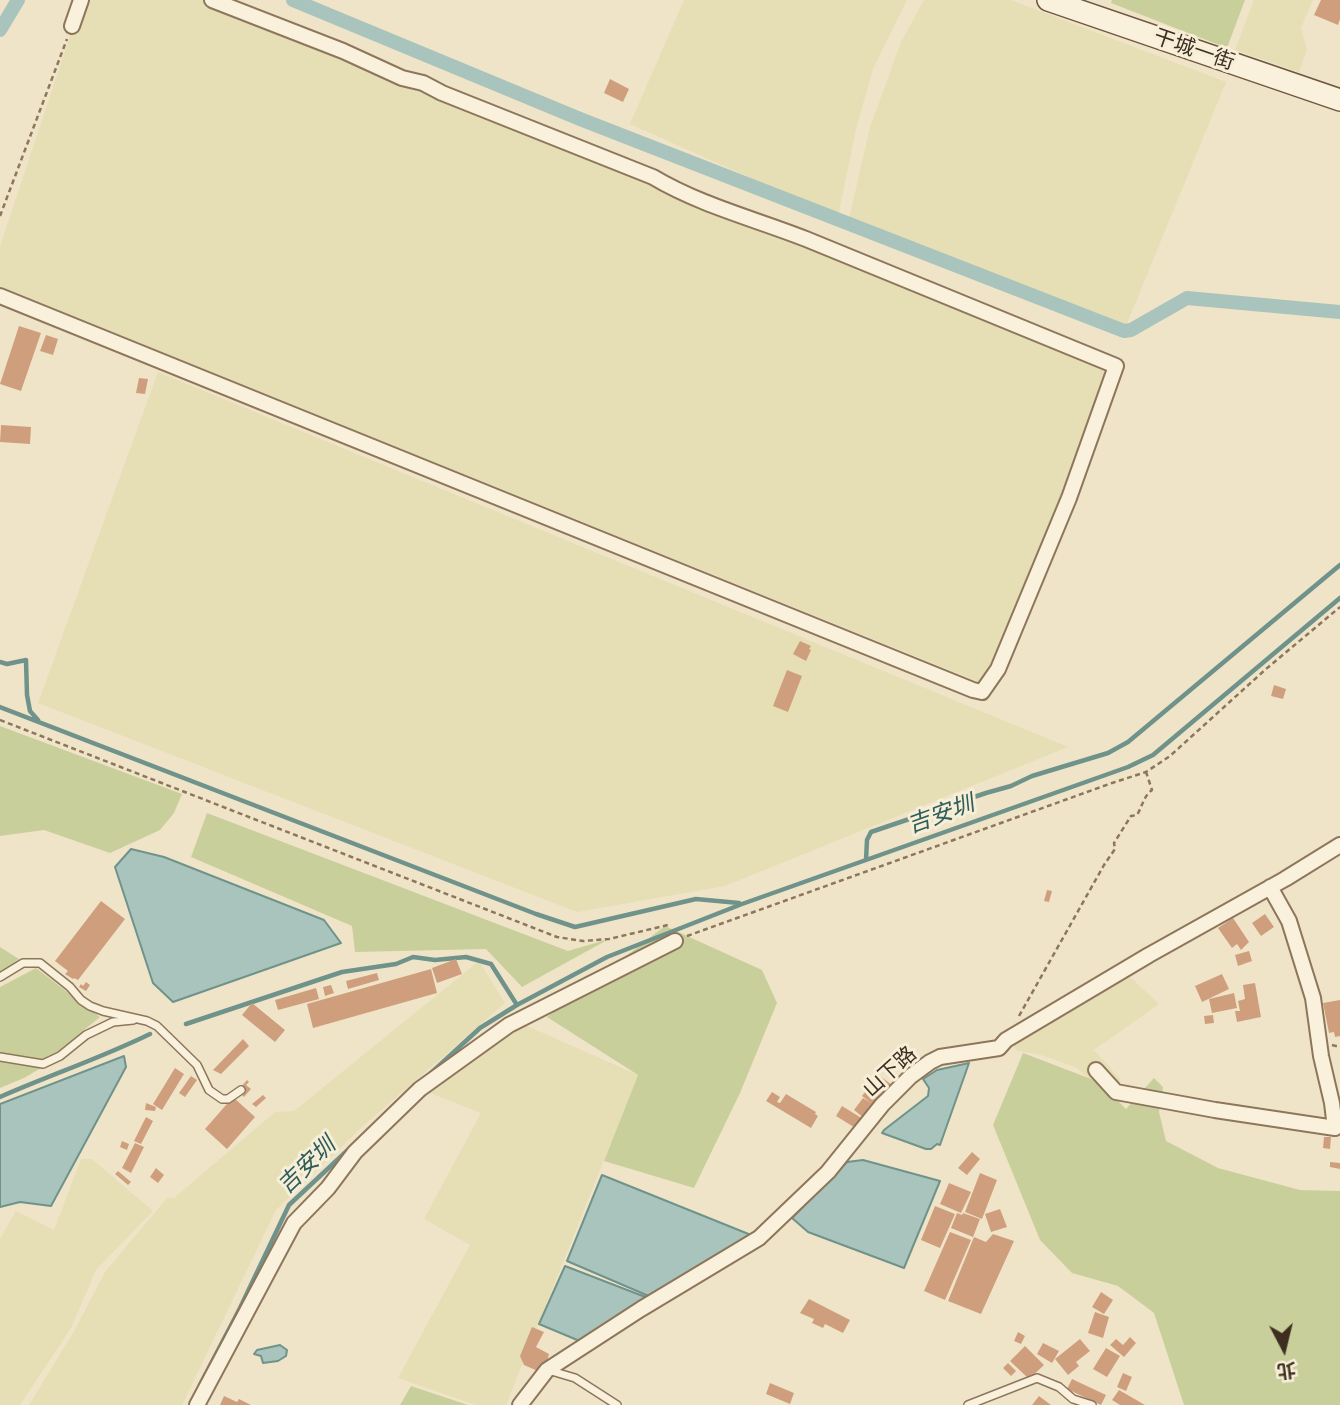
<!DOCTYPE html>
<meta charset="utf-8">
<style>
body{margin:0}
#map{position:relative;width:1340px;height:1405px;overflow:hidden;background:#f0e4c8;font-family:"Roboto Serif","Noto Sans TC",serif}
canvas{display:block}
.north{position:absolute;left:1249px;top:1314px;width:70px;height:70px;-webkit-text-stroke:5px #f7eed8;paint-order:stroke;rotate:173deg;font-size:19px;font-weight:700;line-height:28px;text-align:center;color:#3d2e20}
.north::after{content:'';display:block;margin:auto;width:24px;height:32px;background:#3d2e20;clip-path:polygon(50% 0,100% 100%,50% 72%,0 100%)}
</style>
<div id="map">
<canvas width="1340" height="1405"></canvas>
<div class="north">北</div>
</div>
<script>
const ctx = document.querySelector('canvas').getContext('2d');
ctx.lineJoin = 'round';
function fillPath(path, color) { ctx.fillStyle = color; ctx.fill(path, 'evenodd'); }
function strokePath(path, color, width, dash) { ctx.strokeStyle = color; ctx.lineWidth = width; ctx.lineCap = dash ? 'butt' : 'round'; ctx.setLineDash(dash || []); ctx.stroke(path); }
function label(font, color, halo, rows, align = 'center') {
  ctx.font = font + ' "Roboto Serif","Noto Sans TC",serif'; ctx.lineWidth = 6; ctx.setLineDash([]); ctx.textBaseline = 'middle'; ctx.strokeStyle = halo; ctx.fillStyle = color; for (const [text, x, y, turn = 0] of rows) {
    ctx.save(); ctx.translate(x, y); ctx.rotate((+turn || 0) * Math.PI / 180); ctx.textAlign = isNaN(turn) ? turn : align; if (halo) ctx.strokeText(text, 0, 0); ctx.fillText(text, 0, 0); ctx.restore();
  }
}
fillPath(new Path2D(`
 M82 0H201L1116 366 987 685 0 287V246Z
 M684 0H907L873 69 856 129 838 217 630 124Z
 M924 0H1011L1226 82 1126 326 849 219 870 127 901 42Z
 M1254 0H1313L1301 28 1307 50 1299 72 1235 50Z
 M158 372 1068 747 725 886 577 912 38 703Z
 M479 961 505 1003 362 1127 276 1210 182 1405H29L73 1333 105 1272 167 1198H174L275 1112 294 1111Z
 M1127 974 1159 1004 1094 1050 1120 1079 1118 1087H1100L1075 1067 1041 1055 1017 1051 1013 1045Z
 M525 1025 638 1075 506 1405H476L398 1378 470 1245 424 1219 481 1113 420 1089Z
 M81 1159H92L153 1211 96 1270 71 1328 20 1405H0V1239L16 1211 54 1230Z`), '#e6deb5');
fillPath(new Path2D(`
 M1112 0H1245L1227 48 1111 3Z
 M0 726 182 794 174 813 160 830 110 853 44 830 0 836Z
 M207 813 568 951 609 939 522 987 486 949 355 952 352 926 191 857Z
 M665 926 762 970 777 1003 740 1093 694 1188 604 1161 638 1075 547 1017Z
 M0 947 19 959 0 973Z
 M36 968 100 1017 57 1052 41 1068 24 1078 0 1088V987Z
 M1023 1053 1099 1082 1126 1109 1154 1078 1163 1087 1159 1112 1166 1141 1218 1168 1300 1190 1340 1191V1405H1184L1154 1313 1118 1286 1072 1273 1040 1240 993 1125Z
 M411 1386 468 1405H400Z`), '#c9cf9b');
const water = new Path2D(`
 M131 849 164 857 324 920 341 943 173 1002 153 983 115 867Z
 M124 1056 126 1067 51 1206 20 1202 0 1207V1104Z
 M969 1063 940 1145 937 1144 931 1149H926L882 1133 884 1130 928 1096 929 1088 923 1079 937 1070Z
 M863 1160 940 1181 904 1268 808 1232 792 1218 847 1162Z
 M602 1175 756 1237 651 1297 567 1261Z
 M565 1266 648 1298 582 1342 539 1324Z
 M280 1345 287 1350 286 1356 278 1361 263 1363 261 1356 254 1354 257 1350Z`);
fillPath(water, '#a9c4bc');
strokePath(water, '#6f938a', 2);
strokePath(new Path2D(`
 M0 662 7 664 26 660 27 695 30 711 38 720
 M0 707 536 914 575 927 696 899 739 903
 M866 860 867 840 871 832 986 793 1011 786 1032 776 1108 753 1128 742 1340 565
 M186 1024 342 972 396 964 413 957 435 960 466 957 491 964 517 1005
 M431 1073 480 1028 517 1005 607 957 742 904 1128 767 1153 755 1340 598
 M0 1097C50 1075 101 1058 150 1034
 M200 1385 240 1308 289 1205 350 1148`), '#6f938a', 4.5);
strokePath(new Path2D(`
 M293 0 580 119 1124 331 1131 330 1187 298 1340 312
 M0 30 18 0`), '#a9c4bc', 14);
fillPath(new Path2D(`
 M1321 0H1340V19L1338 25 1314 15Z
 M610 79 629 89 623 102 604 93Z
 M19 326 41 333 21 391 0 384Z
 M46 335 58 339 53 355 40 351Z
 M139 378 148 379 145 394 136 393Z
 M1 425 31 427 30 444 0 442Z
 M800 641 811 646 809 649 811 650 806 661 793 654Z
 M787 670 802 676 788 712 773 706Z
 M1274 685 1286 689 1283 699 1271 696Z
 M1047 890 1052 891 1049 902 1044 901Z
 M101 901 125 919 78 980 74 978 73 979 65 974 68 971 55 961Z
 M1265 914 1274 927 1261 936 1252 923Z
 M1233 918 1249 942 1241 950 1237 944 1232 948 1218 928Z
 M1249 951 1252 961 1238 966 1235 955Z
 M456 959 462 974 437 983 432 968Z
 M431 969 437 993 313 1028 307 1004Z
 M377 973 379 980 348 989 346 981Z
 M1222 974 1229 989 1202 1002 1195 986Z
 M86 982 90 985 86 991 79 987 81 984 83 986Z
 M1255 983 1261 1017 1237 1022 1235 1011H1240L1238 1001 1245 999 1243 985Z
 M331 985 334 993 325 996 323 987Z
 M316 988 319 999 278 1010 275 1000Z
 M1234 993 1237 1008 1212 1013 1209 999Z
 M1340 1000V1036L1335 1037 1334 1032 1329 1033 1323 1003Z
 M252 1003 285 1030 275 1042 242 1015Z
 M1213 1015 1214 1023 1205 1024 1204 1016Z
 M243 1039 249 1046 221 1074 213 1070Z
 M175 1068 184 1074 162 1110 153 1104Z
 M191 1076 197 1080 185 1097 179 1093Z
 M880 1076 892 1085 864 1118 854 1110 863 1098 871 1103 862 1096 876 1078 877 1080Z
 M247 1080 249 1082 246 1085 251 1089 244 1097 241 1094V1087Z
 M772 1092 780 1097 777 1102 780 1103 786 1094 816 1112 815 1114 818 1116 811 1128 766 1101Z
 M263 1095 266 1098 256 1107 252 1104Z
 M233 1097 255 1117 227 1149 205 1129Z
 M146 1103 156 1107 155 1111 145 1110Z
 M842 1106 863 1119 857 1129 836 1116Z
 M146 1117 153 1121 141 1144 134 1141Z
 M1324 1137H1331L1330 1149 1323 1148Z
 M122 1141 129 1144 127 1150 120 1147Z
 M135 1143 144 1147 131 1173 122 1168Z
 M972 1152 980 1159 967 1175 958 1168Z
 M1330 1162 1340 1163V1169L1330 1167Z
 M156 1168 164 1175 158 1183 150 1177Z
 M118 1171 131 1182 128 1185 115 1174Z
 M980 1173 997 1180 982 1219 965 1212Z
 M949 1183 971 1192 961 1213 940 1204Z
 M935 1206 955 1214 940 1248 921 1240Z
 M1000 1209 1007 1227 991 1232 985 1214Z
 M957 1213 962 1215 963 1213 980 1219 973 1237 951 1228Z
 M950 1232 971 1240 945 1300 924 1291Z
 M993 1234 1014 1241 981 1314 948 1301 974 1237 986 1242Z
 M1101 1292 1113 1300 1104 1314 1092 1307Z
 M809 1299 850 1320 843 1333 825 1324 823 1328 812 1323 814 1319 800 1313Z
 M1095 1312 1109 1317 1103 1338 1088 1333Z
 M532 1327 544 1332 536 1347 549 1354 546 1366 540 1372 524 1365 520 1356Z
 M1018 1332 1025 1336 1021 1344 1014 1341Z
 M1130 1337 1136 1343 1124 1357 1110 1345 1116 1339 1123 1345Z
 M1080 1339 1090 1351 1076 1362 1079 1366 1068 1375 1055 1359Z
 M1043 1343 1059 1351 1052 1363 1037 1354Z
 M1025 1346 1044 1365 1029 1379 1010 1361Z
 M1106 1348 1120 1356 1107 1377 1093 1369Z
 M1008 1363 1016 1371 1011 1376 1003 1368Z
 M1123 1373 1132 1377 1126 1391 1117 1387Z
 M1072 1379 1106 1395 1101 1405 1067 1389Z
 M770 1383 794 1393 790 1404 766 1394Z
 M1119 1390 1145 1405H1120L1112 1400Z
 M224 1396 237 1402 239 1399 251 1405H220Z
 M1039 1396 1051 1405H1032Z`), '#cf9f7d');
const lane = new Path2D(`
 M0 977 23 963H40L70 987 81 1000 90 1006 103 1011 147 1021 157 1026 197 1065 209 1090 222 1099H228L241 1090
 M0 1057 43 1064 60 1056 86 1035 113 1022 133 1020
 M548 1370 575 1378 617 1405
 M968 1405 1037 1378 1059 1387 1073 1399 1092 1405`);
const street = new Path2D(`
 M72 26 81 0
 M0 296 973 690 982 692 998 669 1069 498 1116 366C1013 324 909 281 806 239 755 219 700 205 653 177L442 93 423 83 402 78 343 51 212 0
 M1096 1070 1116 1092 1215 1110 1335 1128 1332 1103 1321 1056 1313 998 1289 921 1270 887
 M197 1405 294 1223 328 1188 355 1152 420 1089 509 1025 675 941
 M520 1405 547 1370 641 1309 759 1238 828 1172 882 1105 911 1076 930 1062 940 1057 999 1048 1006 1040 1149 955 1285 879 1340 845`);
const secondary = new Path2D(`
 M1048 0 1340 100`);
strokePath(lane, '#8d765c', 10);
strokePath(street, '#8d765c', 18);
strokePath(secondary, '#6f573f', 24);
strokePath(new Path2D(`
 M0 216 67 39
 M0 720 557 937 583 941 609 939 668 925 669 928
 M687 936 1112 783 1146 772 1170 756 1266 669 1340 607
 M1019 1016 1104 865 1115 849 1114 843 1131 816 1137 815C1143 805 1143 797 1152 790L1146 772
 M1332 1045 1340 1047`), '#8d765c', 2.5, [5, 3.5]);
strokePath(lane, '#faf1dc', 7);
strokePath(street, '#faf1dc', 14);
strokePath(secondary, '#faf1dc', 21);
label('21px', '#3d2e20', '#f7eed8', [
 ["干城一街",1194,50,19],
 ["山下路",890,1072,-42]
]);
label('italic 23px', '#2f5d5a', '#f7eed8', [
 ["吉安圳",941,815,-20],
 ["吉安圳",307,1166,-44]
]);
</script>
